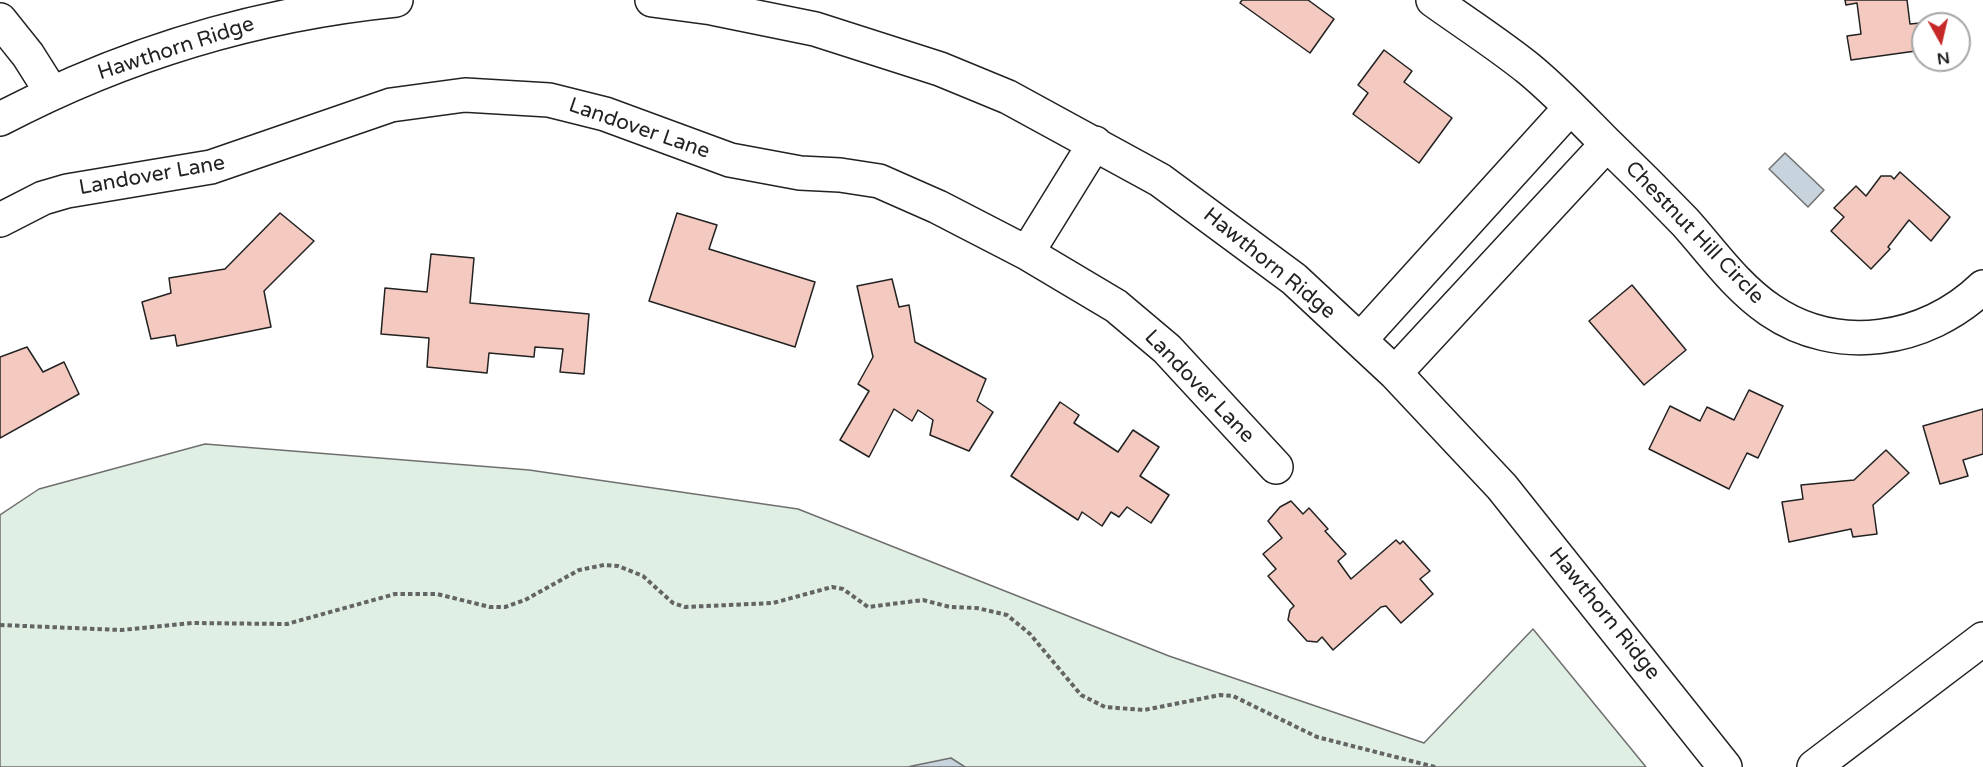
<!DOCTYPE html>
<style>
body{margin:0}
#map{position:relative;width:1983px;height:767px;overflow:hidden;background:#fff;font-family:"Varela Round",sans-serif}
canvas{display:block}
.north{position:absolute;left:1911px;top:12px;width:60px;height:60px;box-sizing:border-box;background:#fff;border:2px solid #a7a7a7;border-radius:50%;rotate:172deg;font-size:16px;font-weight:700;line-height:24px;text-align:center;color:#222}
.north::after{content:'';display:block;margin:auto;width:21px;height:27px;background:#c62828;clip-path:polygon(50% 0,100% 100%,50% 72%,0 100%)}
</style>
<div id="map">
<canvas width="1983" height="767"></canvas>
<div class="north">N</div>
</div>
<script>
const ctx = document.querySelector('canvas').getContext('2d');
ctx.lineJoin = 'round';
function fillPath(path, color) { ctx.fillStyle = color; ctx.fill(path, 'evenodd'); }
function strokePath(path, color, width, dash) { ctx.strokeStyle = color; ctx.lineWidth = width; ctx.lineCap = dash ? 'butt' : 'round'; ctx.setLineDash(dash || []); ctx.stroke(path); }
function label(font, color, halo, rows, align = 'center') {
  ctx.font = font + ' "Varela Round",sans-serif'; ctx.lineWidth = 4.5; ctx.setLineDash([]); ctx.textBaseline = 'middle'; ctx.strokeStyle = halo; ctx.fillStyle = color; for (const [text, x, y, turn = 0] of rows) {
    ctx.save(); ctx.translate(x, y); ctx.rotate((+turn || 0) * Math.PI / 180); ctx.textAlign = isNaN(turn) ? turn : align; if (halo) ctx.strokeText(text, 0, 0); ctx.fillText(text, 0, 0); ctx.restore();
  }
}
const green = new Path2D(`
 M205 444 529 470 798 509 1169 656 1424 743 1533 629 1646 767H0V515L39 489Z`);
fillPath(green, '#e0efe3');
strokePath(green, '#6f6f6f', 1.5);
const water = new Path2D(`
 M1785 153 1824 190 1808 207 1769 169Z
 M951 758 965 767H908L912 766Z`);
fillPath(water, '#c7d3dd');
strokePath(water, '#6f6f6f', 1.5);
const building = new Path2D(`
 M1242 0H1308L1334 19 1310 53 1240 3Z
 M1845 0H1907L1910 24 1930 22 1931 24H1923V50L1851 60 1847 36 1861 34 1857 3 1846 5Z
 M1384 50 1412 71 1404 82 1452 118 1419 163 1353 114 1368 93 1358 85Z
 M1900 172 1950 217 1931 241 1909 220 1888 247 1890 249 1871 269 1831 231 1844 217 1834 208 1856 186 1866 196 1881 176H1891L1894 179Z
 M280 213 314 241 264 291 271 327 177 346 175 335 151 339 142 302 171 293 169 278 225 269Z
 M677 213 717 225 709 249 815 282 795 347 649 301Z
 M431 254 474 258 470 303 589 314 584 374 560 372 563 349 535 347 534 357 489 353 487 373 427 367 429 338 381 334 385 288 427 292Z
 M892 279 899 307 909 305 915 342 986 379 977 401 993 412 969 451 930 435 933 420 918 410 912 421 894 409 869 457 840 440 869 391 858 384 873 357 857 286Z
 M1632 285 1686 350 1644 385 1589 321Z
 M27 347 43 372 64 362 79 394 0 438V357Z
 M1749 390 1783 406 1758 458 1747 453 1729 489 1649 449 1670 406 1700 421 1707 407 1734 420Z
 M1060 402 1079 415 1074 423 1118 452 1133 430 1159 447 1140 476 1169 495 1151 523 1127 507 1119 517 1111 512 1102 526 1082 512 1078 520 1011 476Z
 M1983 409V454L1963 460 1968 476 1940 484 1923 426Z
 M1886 450 1909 473 1873 505 1877 534 1853 537 1851 529 1789 542 1782 502 1803 499 1801 485 1854 480Z
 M1291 501 1303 514 1309 508 1328 529 1325 531 1346 554 1338 561 1351 579 1396 540 1400 544 1403 541 1430 571 1420 579 1433 594 1401 623 1386 606 1381 607 1333 650 1322 637 1317 642 1307 641 1288 620 1290 610 1294 606 1268 576 1276 569 1263 554 1282 538 1268 521 1280 507Z`);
fillPath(building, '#f3c9c0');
strokePath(building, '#222', 1.5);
const minor = new Path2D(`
 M652 0 712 8 815 29 940 69 1008 97 1160 180 1294 279 1395 373 1502 487 1725 767
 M1433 0C1465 23 1498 44 1529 69 1557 92 1582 119 1608 145 1634 170 1660 196 1685 222 1712 252 1736 287 1770 310 1837 356 1926 342 1983 287
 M0 20 28 55 52 93
 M0 119C124 54 256 14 396 0
 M0 220 43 198 67 191 211 167 391 105 465 95 549 100 605 114 730 160 800 173 840 175 879 181 938 207 1027 253 1116 306 1167 349 1276 467
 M1027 253 1095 143
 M1360 340 1570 108
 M1395 373 1607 144
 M1814 767 1983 639`);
strokePath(minor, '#222', 36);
strokePath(new Path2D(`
 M0 625 121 630 192 623 287 624 395 594H437L490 607H505L525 600 579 570 604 565 618 566 643 576 673 603 685 607 773 603 832 587 843 589 868 607 923 600 950 607 977 608 1007 615 1030 634 1081 695 1105 707 1144 710 1220 695 1233 696 1317 737 1435 767`), '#646464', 4, [4.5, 3]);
strokePath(minor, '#fff', 33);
label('21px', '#222', '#fff', [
 ["Hawthorn Ridge",176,49,-18],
 ["Landover Lane",639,129,19],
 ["Landover Lane",152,176,-10],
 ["Chestnut Hill Circle",1694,233,46],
 ["Hawthorn Ridge",1269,264,39],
 ["Landover Lane",1199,387,46],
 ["Hawthorn Ridge",1604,614,51]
]);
</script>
